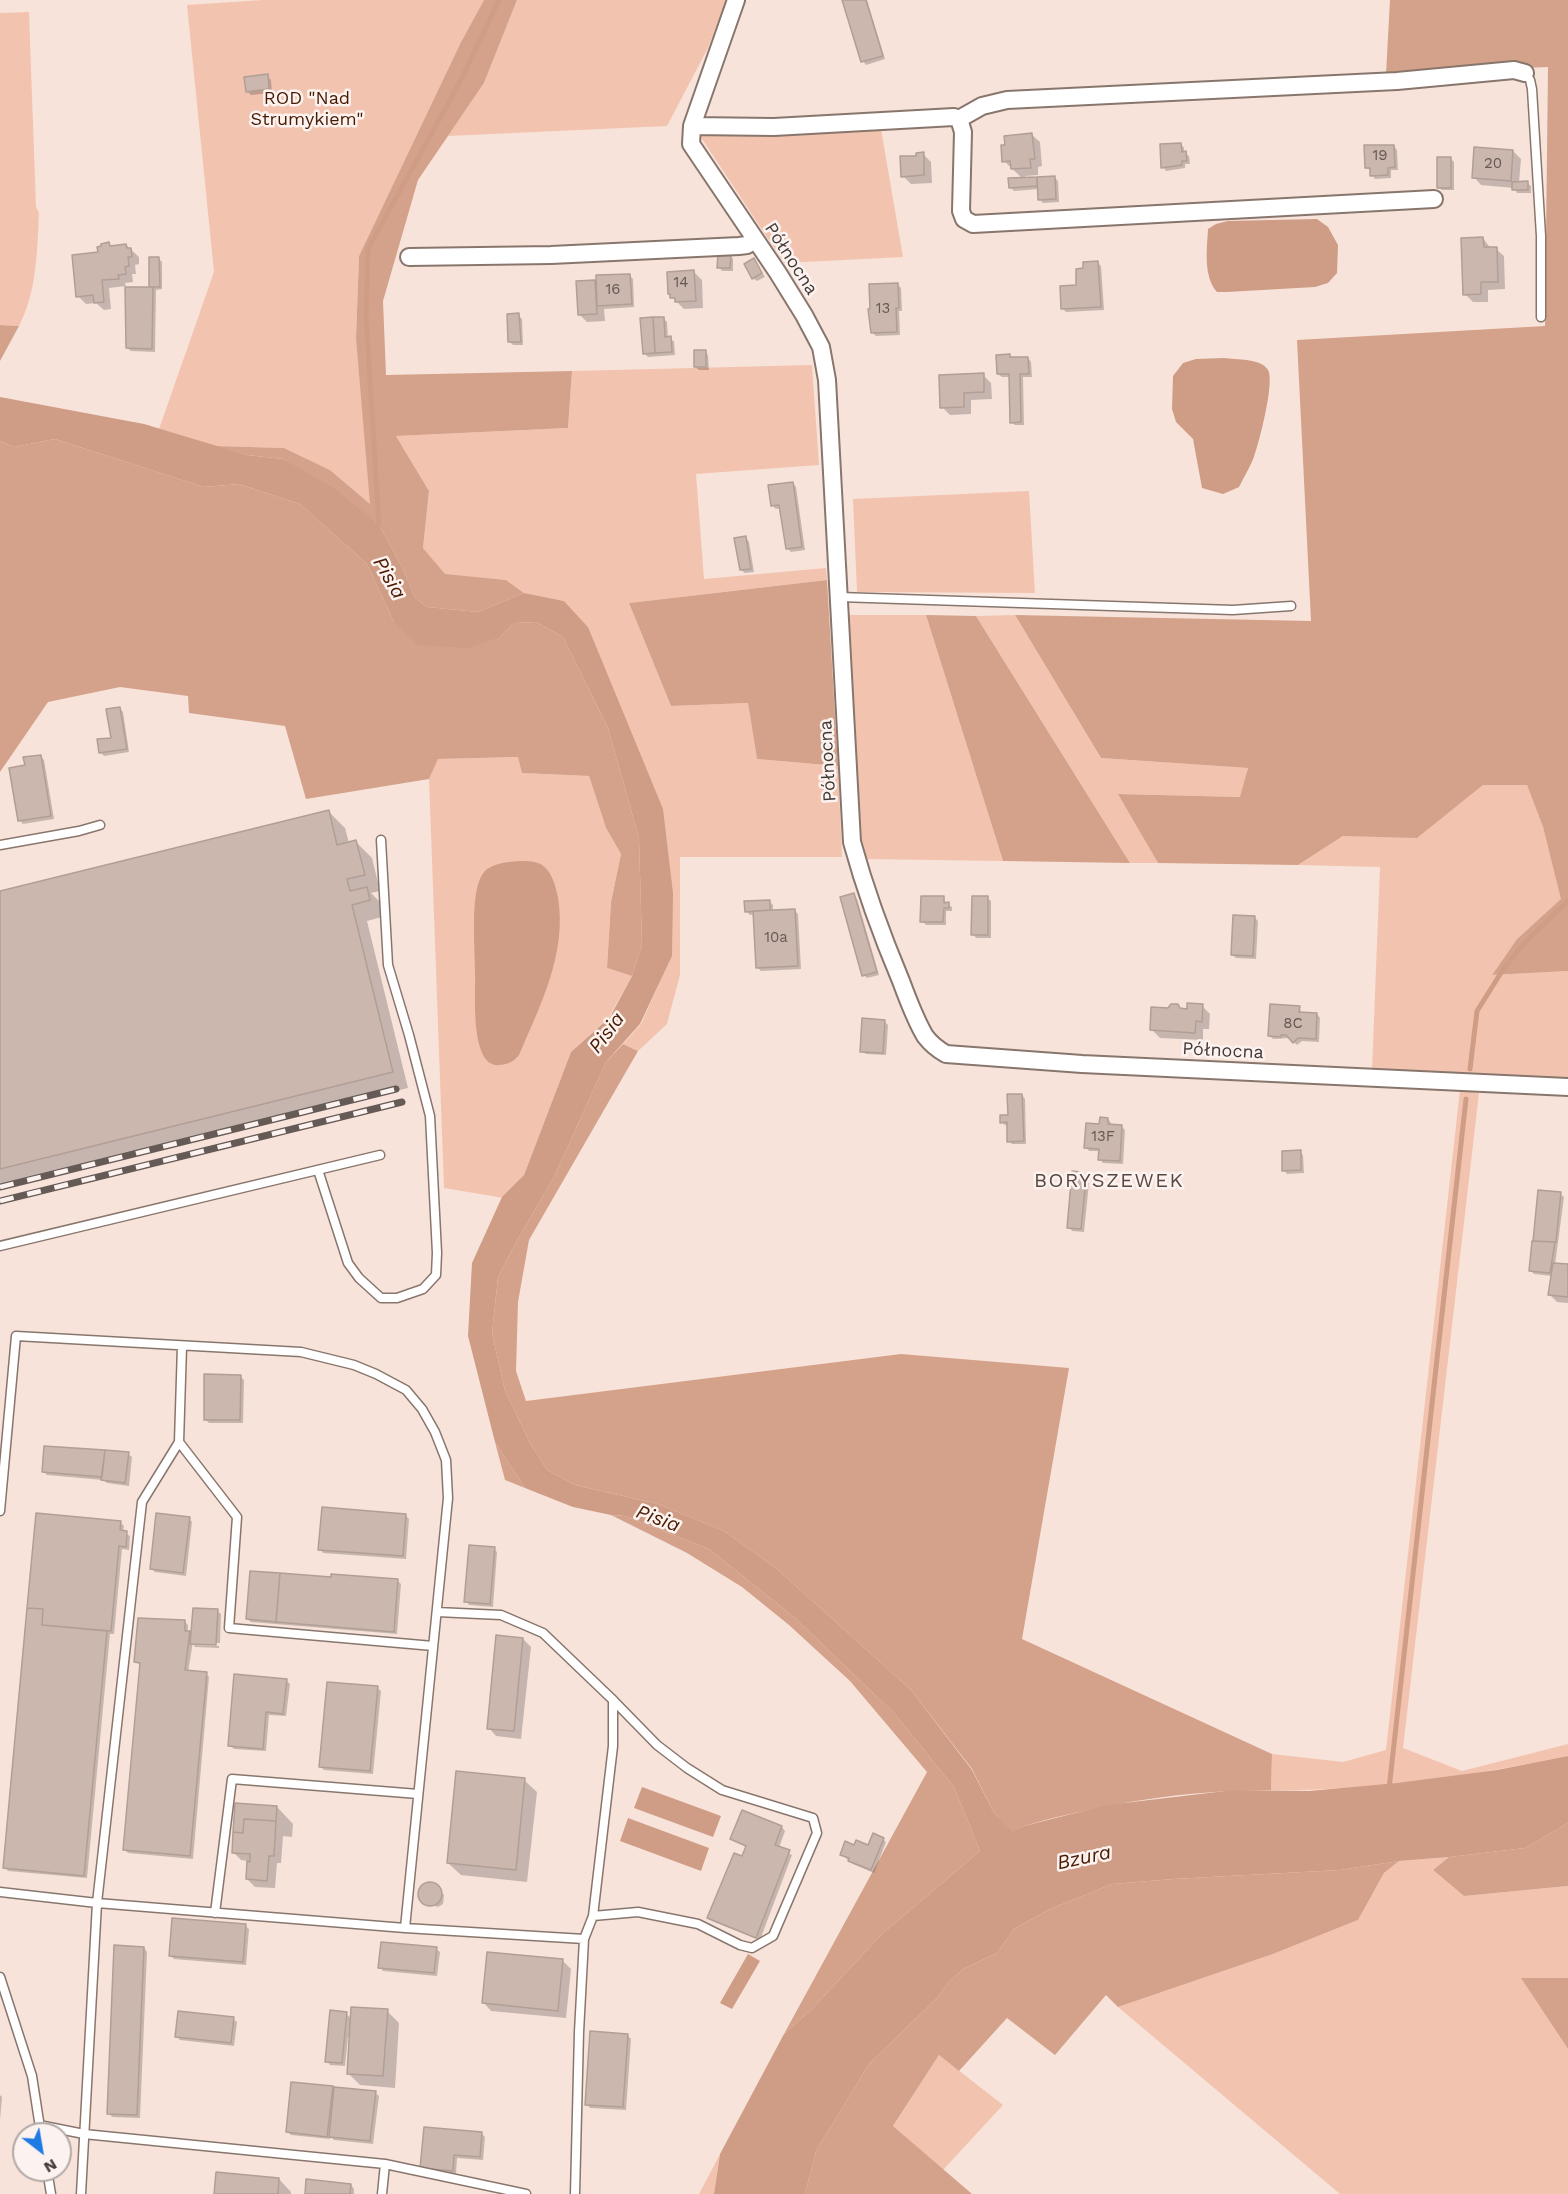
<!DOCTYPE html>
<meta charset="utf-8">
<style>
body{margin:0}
#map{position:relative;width:1568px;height:2194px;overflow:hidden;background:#f8e3da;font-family:"Work Sans",sans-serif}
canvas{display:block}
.north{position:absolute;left:12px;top:2122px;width:60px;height:60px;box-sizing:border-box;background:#fcf3f0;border:2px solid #b2a9a6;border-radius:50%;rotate:149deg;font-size:16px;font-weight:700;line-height:24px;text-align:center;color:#423a36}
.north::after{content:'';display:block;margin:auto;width:21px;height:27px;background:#207ae4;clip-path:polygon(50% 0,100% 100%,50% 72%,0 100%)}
</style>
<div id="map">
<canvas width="1568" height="2194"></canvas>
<div class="north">N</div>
</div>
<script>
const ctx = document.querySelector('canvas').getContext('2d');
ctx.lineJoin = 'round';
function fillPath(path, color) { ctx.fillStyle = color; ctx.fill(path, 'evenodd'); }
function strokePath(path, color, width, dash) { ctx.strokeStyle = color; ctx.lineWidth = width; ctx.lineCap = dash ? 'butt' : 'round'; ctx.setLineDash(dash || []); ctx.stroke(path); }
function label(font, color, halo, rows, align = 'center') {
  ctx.font = font + ' "Work Sans",sans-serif'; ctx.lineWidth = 5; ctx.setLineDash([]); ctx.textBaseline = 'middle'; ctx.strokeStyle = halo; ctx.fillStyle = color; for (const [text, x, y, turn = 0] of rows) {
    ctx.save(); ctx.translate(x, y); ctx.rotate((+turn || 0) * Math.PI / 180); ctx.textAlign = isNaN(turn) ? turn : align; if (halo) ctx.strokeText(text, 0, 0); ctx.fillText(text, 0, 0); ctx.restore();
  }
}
fillPath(new Path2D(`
 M263 0H484L461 42 359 256 356 339 371 505 330 470 284 448 215 446 159 429 214 272 187 5Z
 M517 0H726L708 48 667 126 448 136 484 83Z
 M29 12 36 207 39 213C37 252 37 291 19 326L0 325V13Z
 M881 129 903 257 784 263 700 136Z
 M812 365 819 465 696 474 704 579 826 568 827 580 629 603 671 706 748 703 757 759 838 766 842 857H680V975L667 1024 638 1051 623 1044 641 1024 672 955 588 627 564 601 524 593 506 580 445 575 423 548 429 491 396 436 568 428 572 371Z
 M1029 491 1035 593 857 592 853 499Z
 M848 615H926L1003 861 862 859 859 832Z
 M1015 615 1101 758 1248 768 1241 797 1119 794 1158 863H1130L976 616Z
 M519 757 523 773 589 776 606 828 621 854 611 902 607 968 632 976 609 1017 571 1052 524 1175 504 1198 444 1188 429 779 437 759Z
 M1483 785H1527L1543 827 1562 899 1517 939 1492 975 1568 971V1078L1372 1070 1380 867 1298 865 1343 836 1417 837Z
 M1460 1090 1479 1093 1403 1748 1462 1771 1568 1744V1756C1471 1776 1370 1791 1271 1790L1272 1754 1343 1762 1386 1750Z
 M1449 1857 1433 1870 1464 1896 1568 1886V1978L1522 1979 1568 2049V2194H1340L1118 2007 1273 1954 1358 1920 1384 1873 1399 1861Z
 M939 2055 1003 2105 943 2170 893 2126Z
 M720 2154 714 2194H699Z`), '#f2c4af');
fillPath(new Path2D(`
 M484 0H517L484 83 418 180 383 301 386 375 572 371 568 428 396 436 429 491 423 548 445 574 506 580 524 593 478 612 427 607 415 598 404 571 379 525 283 459 247 455 215 446 284 448 330 470 370 504 356 339 359 256 461 42Z
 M1390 0H1568V971L1492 975 1517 939 1561 899 1543 827 1527 785H1483L1417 838 1343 836 1298 865 1158 863 1118 794 1240 797 1248 768 1101 758 1015 615 1311 621 1297 340 1545 326 1548 67 1386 74Z
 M0 325 19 326 0 361Z
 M55 439 204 487 239 484 300 504 367 564 394 622 500 637 514 623 536 622 563 637 608 728 639 838 642 945 632 976 607 968 611 902 621 854 606 828 589 776 522 773 518 757 438 759 429 779 306 799 285 726 189 713 188 696 120 687 48 702 0 772V441L14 447Z
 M827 580 838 766 757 759 748 703 671 706 629 603Z
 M926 615 976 616 1130 863 1003 861Z
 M623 1044 638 1051 529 1240 518 1302 516 1371 526 1401 901 1354 1069 1368 1022 1639 1272 1754 1271 1790C1188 1790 1104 1803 1024 1826L1012 1833 994 1813 972 1769 911 1690 777 1569 724 1531 658 1504 575 1485 547 1470 530 1443 505 1391 492 1333 498 1277 515 1244 554 1177 606 1062Z
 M495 1442 525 1488 505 1480Z
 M611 1515 625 1516 709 1549 794 1617 894 1713 954 1787 980 1851 882 1934 812 2009 784 2034 927 1772 850 1681 789 1625 742 1587 687 1553Z
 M1568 1823V1886L1464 1896 1433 1870 1449 1857 1525 1848Z
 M1399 1861 1384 1873 1358 1920 1273 1954 1118 2007 1106 1995 1055 2055 1007 2018 959 2071 939 2055 893 2126 972 2194H805L816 2151 869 2064 938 1997 948 1983 963 1969 997 1953 1014 1929 1050 1909 1112 1884 1173 1879 1340 1870Z
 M1521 1978H1568V2049Z`), '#d4a28a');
fillPath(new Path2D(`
 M1317 219 1328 227 1338 245 1337 273 1328 283 1315 287 1227 292H1217C1203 276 1207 249 1208 229L1216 224 1228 221Z
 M1224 358C1236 360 1261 358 1268 370 1275 382 1259 443 1254 457 1250 467 1244 477 1239 487L1223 494 1202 488 1193 439 1176 422 1172 409 1173 376 1183 363 1196 359Z
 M0 397 144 424 247 455 283 459 335 489 379 525 404 571 415 598 427 607 478 612 524 593 564 601 588 627 663 809 673 893 672 956 640 1024 606 1062 554 1177 515 1244 498 1277 492 1333 505 1391 530 1443 547 1470 575 1485 658 1504 724 1531 777 1569 911 1690 972 1770 994 1813 1012 1832 1024 1826 1107 1805 1234 1790 1309 1791 1397 1783 1497 1770 1568 1756V1823L1525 1848 1449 1857 1399 1861 1340 1870 1173 1879 1112 1884 1050 1909 1014 1929 997 1953 963 1969 948 1983 938 1997 869 2064 816 2151 805 2194H714L720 2154 784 2034 812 2009 882 1934 980 1851 954 1787 894 1713 794 1617 709 1549 625 1516 611 1515 573 1507 525 1488 495 1442 468 1336 472 1263 502 1197 524 1175 571 1052 610 1017 632 976 642 945 639 838 608 728 563 637 536 622 514 623 500 637 468 648 418 645 394 622 367 564 300 504 239 484 204 487 55 439 14 447 0 441Z
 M519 861C525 861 532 861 538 863 551 868 555 884 558 897 567 953 541 1004 519 1055 513 1062 509 1064 500 1065 469 1069 476 991 475 971 475 948 470 894 482 875 489 863 507 862 519 861Z
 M642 1787 721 1816 713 1837 634 1808Z
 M628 1818 709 1848 701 1871 620 1841Z
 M748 1954 760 1961 732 2009 720 2003Z`), '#cf9c85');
fillPath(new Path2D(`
 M844 0H867L885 59 866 65 863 61Z
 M267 76 271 80 272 93 251 95 247 91Z
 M1032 135 1040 142 1042 166 1038 167V175L1025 176V179L1054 177 1058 181 1059 202 1043 203 1040 200 1039 189 1014 191 1010 187 1023 179 1004 161Z
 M1181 144 1184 148V153L1189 156 1190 164H1185V168L1166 171 1163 167Z
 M1394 146 1397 150 1398 170H1391V178L1375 179 1372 175V171L1366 168Z
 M1513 151 1521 159 1519 183H1527L1531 186V193H1517L1514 188 1481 185 1474 177Z
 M923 154 931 162 932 183 911 184 903 176 918 157Z
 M1450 158 1454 162V190H1442L1438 187Z
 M1483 238 1491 249H1496L1504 256 1505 289 1488 290V302H1473L1465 294Z
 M109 244 112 247 126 245 139 257V264L135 265 136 274H132L133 282 125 283 126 286 109 288 111 309 104 310 96 303 86 304 78 296 99 253Z
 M730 255 733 259V271H722L719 267Z
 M159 259 162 262V289L156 290 155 352 131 351 127 348 151 288Z
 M754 260 765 277 757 281 753 278Z
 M1098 263 1101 266 1104 310 1066 312 1062 308Z
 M694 272 702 280 703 308 684 309 672 297Z
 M629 275 633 279 634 307 604 309 605 321 587 322 579 314 595 282 597 284Z
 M897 284 901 288 902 311H899L900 335 876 336 873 333Z
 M518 315 522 319 523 345H513L510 342Z
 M663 318 667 322 668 338 674 341 675 355 648 357 644 353Z
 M705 352 708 355 709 370H699L695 367Z
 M1009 355 1013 359 1028 358 1031 362 1032 377H1023L1024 425H1015L1011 422 1010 377H1002L998 374Z
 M983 375 991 383 992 399 971 400V414L950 415 942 407Z
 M793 483 796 487 805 550 791 552 787 548 781 508 776 509 773 506Z
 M746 538 749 542 754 572 745 573 741 570Z
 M119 708 123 712 129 752 104 756 101 753 99 741 113 739Z
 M41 757 44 760 54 819 23 824 19 820 26 766Z
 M328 811 345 828 349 843 356 842 372 858 380 891 371 893 383 905 386 916 367 921 408 1088 0 1189V892Z
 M853 895 857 899 879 975 867 978 864 975Z
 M943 898 947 904 952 907V911H946V925H926L922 921Z
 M987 898 991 901V938H976L973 934Z
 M769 901 773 905V912L794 910 798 914 801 969 761 971 757 967 755 914 750 915 746 911Z
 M1254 917 1258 921 1256 959 1236 958 1232 955Z
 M1202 1006 1210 1014 1209 1029H1203V1040L1160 1038 1152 1030 1181 1010 1189 1011Z
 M1299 1007 1302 1013 1317 1014 1320 1018 1319 1042 1302 1041 1297 1045 1290 1038 1273 1039 1270 1036Z
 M884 1021 888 1025 886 1055 866 1054 862 1051Z
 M1022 1095 1025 1099 1026 1144H1012L1009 1141V1125H1005L1001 1122 1009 1116Z
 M1108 1119 1111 1123V1126L1122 1127 1125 1130 1123 1164 1103 1163 1100 1159V1151H1089L1086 1147Z
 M1300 1152 1303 1155 1304 1173 1287 1174 1284 1170Z
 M1079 1173 1082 1179 1089 1183 1084 1232 1072 1231 1069 1227Z
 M1539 1192 1560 1194 1564 1197 1555 1265 1568 1266V1303L1557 1302 1549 1294 1552 1276 1534 1274 1531 1271Z
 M240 1376 244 1380 243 1423H209L205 1419Z
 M128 1454 132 1457 129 1486 107 1483 103 1480 47 1475 43 1471Z
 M37 1514 121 1523 124 1526 123 1532 130 1536 129 1550 122 1549 114 1634H110L87 1878 8 1871 4 1867Z
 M405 1515 409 1519 406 1559 323 1553 320 1549Z
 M189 1518 192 1522 186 1576 155 1572 152 1569Z
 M494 1549 497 1552 493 1607 469 1605 466 1601Z
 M398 1581 401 1584 397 1634 251 1622 247 1619Z
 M217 1611 221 1614 220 1643 193 1642 188 1672 206 1674 209 1677 193 1859 128 1853 124 1849 141 1665 135 1661 185 1622 188 1625V1633H192Z
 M523 1639 531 1647 521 1739 496 1736 489 1728Z
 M194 1645 219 1646V1648L195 1647Z
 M286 1680 290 1684 286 1716 269 1715 266 1751 234 1749 230 1745Z
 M377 1688 381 1691 373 1774 324 1770 320 1766Z
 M524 1780 537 1792 527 1882 461 1875 448 1863Z
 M277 1807 293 1824 292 1837 283 1836 281 1863H277L275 1888 255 1887 247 1879 248 1861 241 1860 233 1852Z
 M742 1812 782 1827 785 1831 779 1848 792 1855 760 1940 712 1921 709 1918 747 1847 732 1839Z
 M883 1839 886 1842 874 1873 853 1864 841 1854 855 1847H869Z
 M429 1884H433L444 1895 443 1904 438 1907 423 1902 420 1892 421 1888Z
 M245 1926 249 1929 246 1965 174 1959 171 1956Z
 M144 1948 147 1952 140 2118 112 2117 109 2113Z
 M436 1949 440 1952 437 1976 383 1971 380 1967Z
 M563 1961 571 1969 566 2018 491 2011 484 2003Z
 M387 2011 399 2023 395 2088 360 2085 348 2073 351 2037H348L345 2066 330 2065 327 2061 346 2014 352 2019Z
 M233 2019 237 2022 234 2046 180 2040 177 2037Z
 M627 2035 631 2039 626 2110 590 2108 587 2104Z
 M332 2088 335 2091 375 2093 379 2096 373 2144 334 2140 331 2137 330 2139 291 2135 287 2131Z
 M0 2095 2 2097 0 2120Z
 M482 2134 485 2137 483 2160 457 2158 456 2174 426 2171 422 2168Z
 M279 2179 291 2192V2194H216Z
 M351 2185 354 2189V2194H306Z`), '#0003');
strokePath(new Path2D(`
 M376 528 379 525 366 315 368 249 461 80 499 0
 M1470 1069 1477 1011 1504 968 1529 938 1568 901
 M1389 1789 1466 1099`), '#cf9c85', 5);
const building = new Path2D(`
 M842 0H866L883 56 861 62Z
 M268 74 269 89 246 92 244 77Z
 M1032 133 1035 159H1030L1031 168 1011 169 1010 161 1002 162 1001 145H1005L1004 136Z
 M1181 143 1182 152 1186 151 1187 161H1182V165L1161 168 1160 144Z
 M1364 145H1394L1395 167 1388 168V175L1370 176V168H1365Z
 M1474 147 1513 150 1511 181 1472 178Z
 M924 152V175L901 177 900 156H916V153Z
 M1437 157H1451V188H1437Z
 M1055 176 1056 199 1038 200 1037 177Z
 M1037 177V186L1009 188 1008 178Z
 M1528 181V190H1512V182Z
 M1483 237 1484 247H1497L1498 282H1481V294L1463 295 1461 238Z
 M109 242 110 246 126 244 127 248H131L132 257H128L129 266 125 267 126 274 118 275 119 279 102 280 104 302 94 303 93 295 76 297 72 255 98 252 97 247 101 246V244Z
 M718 254H731L730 268H717Z
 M149 257H159L160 287H149Z
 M754 258 762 273 752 279 744 264Z
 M1098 261 1101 307 1061 309 1060 286 1076 285V269L1083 268V262Z
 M694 270 696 301 675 302V298H670V294H668L667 272Z
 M630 274 632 304 597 306 596 275Z
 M595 280 597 314 578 315 576 281Z
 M898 283 899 308H896L897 332 871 333 868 309H870L869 284Z
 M125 287H153L152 349 126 348Z
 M519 313 521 342H508L507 314Z
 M653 317 655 353 643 354 640 318Z
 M653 317H664L665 337 671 336 672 352 655 353Z
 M694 350H706V367H694Z
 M1010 354V357H1028L1029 374H1020L1021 422 1010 423 1009 374H997L996 355Z
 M984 373V392L964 393V407L940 408 939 375Z
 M793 482 802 547 786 549 779 505 771 506 768 485Z
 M746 536 751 569 740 570 734 538Z
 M120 707 127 749 99 753 97 739 111 738 106 709Z
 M41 755 51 816 18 821 9 768 25 765 23 757Z
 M329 810 337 845 356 840 365 875 347 879 350 891 367 887 370 900 352 905 393 1072 0 1169V891Z
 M854 893 877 972 862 976 840 897Z
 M921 896H944V903L949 902V908H944L943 922H920Z
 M972 896H988V935H971Z
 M770 900V910L745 912 744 901Z
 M795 909 798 966 756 968 753 911Z
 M1233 915 1255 916 1253 956 1231 955Z
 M1187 1003 1203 1004 1202 1022 1196 1021 1195 1033 1150 1030 1151 1007 1168 1008 1171 1004H1178L1180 1008 1187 1009Z
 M1270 1004 1300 1006 1299 1012 1317 1013 1316 1039 1298 1038 1293 1043 1286 1035H1281V1037L1268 1036Z
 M862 1018 885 1020 883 1053 860 1052Z
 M1007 1094H1022L1024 1141 1007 1142V1122L1000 1123V1115H1008Z
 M1100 1117 1108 1118V1124L1122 1125 1120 1161 1098 1160 1099 1149 1084 1148 1086 1123 1099 1124Z
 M1301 1150V1170L1282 1171V1151Z
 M1072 1171 1080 1172 1079 1177 1086 1178 1081 1229 1067 1228Z
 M1538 1190 1561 1192 1556 1242 1533 1241Z
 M1532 1241 1555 1242 1550 1273 1529 1271Z
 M1553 1263 1568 1264V1297L1548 1295Z
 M204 1374 241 1375 240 1420H204Z
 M44 1446 105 1450 102 1477 42 1472Z
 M105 1450 129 1452 125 1483 101 1480Z
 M322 1507 406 1514 403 1556 318 1550Z
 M36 1513 121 1521 120 1530 127 1531 126 1547 119 1546 111 1631 42 1625 43 1609 27 1608Z
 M156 1513 190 1517 183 1573 150 1569Z
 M469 1545 495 1547 490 1604 464 1602Z
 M250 1571 280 1573 276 1622 246 1619Z
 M280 1573 331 1577V1574L398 1579 394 1632 276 1622Z
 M27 1608 43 1609 42 1625 107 1631 84 1876 3 1868Z
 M193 1608 218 1609 216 1645 190 1644Z
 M138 1618 185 1620V1631H190L185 1670 207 1672 190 1856 123 1850 140 1663 134 1662Z
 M496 1635 523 1638 514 1731 487 1729Z
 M234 1674 287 1679 283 1714 266 1712 263 1749 228 1746Z
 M327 1682 378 1686 370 1771 319 1767Z
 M456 1771 525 1778 516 1870 447 1863Z
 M235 1803 277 1806 276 1821 244 1819 243 1833 233 1832Z
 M742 1810 782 1826 775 1845 790 1850 756 1938 707 1918 734 1853 742 1856 746 1846 730 1839Z
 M244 1819 276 1821 274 1856H269L267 1881 246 1879 247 1861 250 1862V1854L232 1853 233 1832 243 1833Z
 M873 1833 884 1838 871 1870 848 1861 849 1858 840 1855 845 1841 854 1845 856 1840 868 1845Z
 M418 1894a12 12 0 1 1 24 0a12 12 0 1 1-24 0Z
 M172 1918 246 1924 243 1962 169 1956Z
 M381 1942 437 1947 434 1973 378 1968Z
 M114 1945 144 1947 137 2115 107 2114Z
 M487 1952 563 1959 558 2011 482 2003Z
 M351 2007 388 2009 383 2076 347 2074Z
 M330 2010 347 2012 342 2063 325 2062Z
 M178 2011 234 2017 231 2043 175 2037Z
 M590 2031 628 2034 623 2107 585 2105Z
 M291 2082 333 2086 327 2137 286 2132Z
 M334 2087 376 2091 370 2141 329 2137Z
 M424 2127 482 2132 480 2157 454 2155 453 2171 420 2168Z
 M216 2172 279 2178 278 2194H214Z
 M306 2179 351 2184 350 2194H305Z`);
fillPath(building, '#cbb7ae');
strokePath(building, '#b19e95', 1.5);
const lane = new Path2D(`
 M1525 73 1530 80 1532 89 1541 236V317
 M839 597 1233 610 1291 606
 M0 845 79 831 100 825
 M318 1170 348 1263 359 1278 381 1298H397L423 1289 436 1275 437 1253 430 1116 409 1035 388 965 381 840
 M0 1246 380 1155
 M182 1346 179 1442 142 1502 97 1903 405 1928 584 1939
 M179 1442 237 1517 229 1628 433 1646
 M0 1511 16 1336 301 1352 354 1365 376 1374 406 1390 422 1409 435 1432 446 1460 448 1498 405 1928
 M437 1612 501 1615 543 1633 613 1700 657 1745 687 1768 722 1790 813 1818 817 1833 773 1936 752 1948 740 1945 698 1924 638 1912 593 1916
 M0 1892 97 1903 81 2194
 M215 1913 232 1779 418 1794
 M0 1977 32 2076 41 2134
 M39 2125 84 2134 385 2164 526 2194
 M47 2170 51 2194
 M382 2194 385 2164
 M575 2194 579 2032 584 1939 593 1916 613 1746V1700`);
const street = new Path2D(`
 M959 119 954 117 774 127 692 126 691 144 778 273 804 315 821 347 827 380 852 842C865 889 882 936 901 981 908 1000 915 1019 925 1036 931 1044 937 1049 946 1054L1082 1064 1568 1087
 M959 119 963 132 961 211 964 219 973 224 1434 199
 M959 119 982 106 1007 100 1397 81 1514 70 1525 73
 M692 126 736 0
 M409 257 551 255 739 246 747 245 755 240`);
strokePath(lane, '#88766d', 11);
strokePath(street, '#88766d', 20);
strokePath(lane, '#fff', 8);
strokePath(street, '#fff', 16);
const rail = new Path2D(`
 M0 1187 396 1089
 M0 1201 402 1102`);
strokePath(rail, '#655a55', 7);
strokePath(rail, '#fcf3f0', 4.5, [14]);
label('15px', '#645954', null, [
 ["19",1380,156],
 ["20",1493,164],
 ["14",681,283],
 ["16",613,290],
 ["13",883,309],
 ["10a",776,938],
 ["8C",1293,1024],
 ["13F",1103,1137]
]);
label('18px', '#481a01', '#fcf3f0', [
 ["ROD \"Nad",307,99],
 ["Strumykiem\"",307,120]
]);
label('18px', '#423a36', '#fcf3f0', [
 ["Północna",791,259,57],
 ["Północna",828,761,-93],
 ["Północna",1223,1051,3]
]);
label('italic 20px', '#491b01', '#fcf3f0', [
 ["Pisia",389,578,60],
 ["Pisia",607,1033,-53],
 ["Pisia",658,1519,20],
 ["Bzura",1084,1858,-12]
]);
ctx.letterSpacing = '1.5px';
label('20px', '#594841', '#fcf3f0', [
 ["BORYSZEWEK",1109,1181]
]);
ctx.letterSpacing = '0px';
</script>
